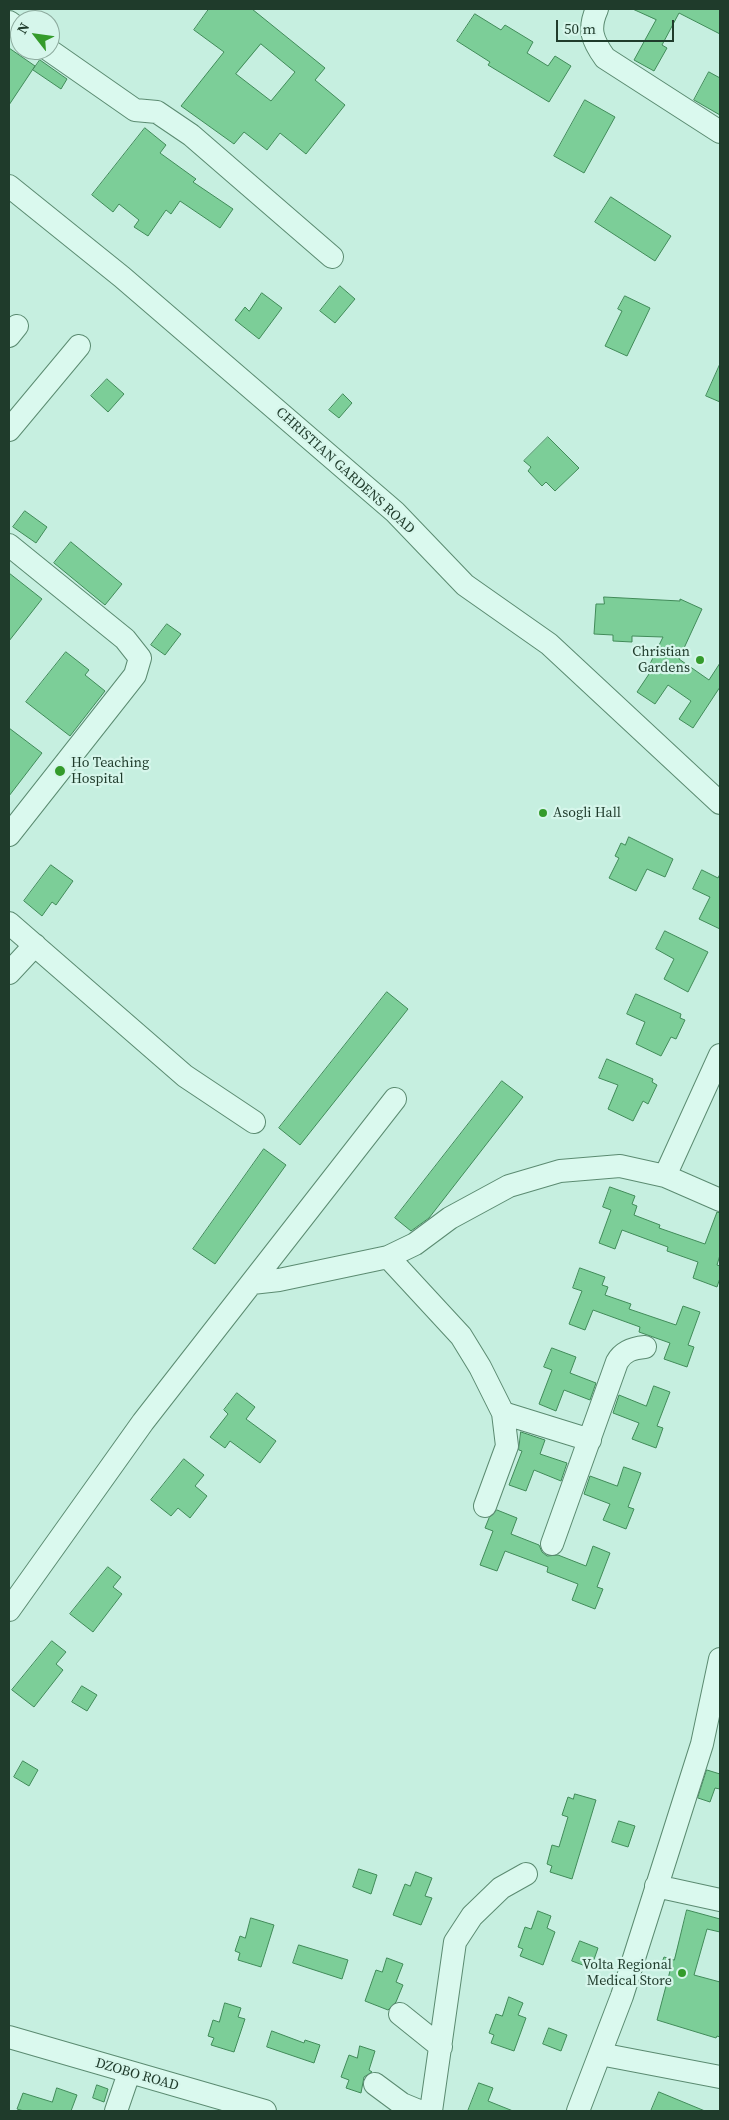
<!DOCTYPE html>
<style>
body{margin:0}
#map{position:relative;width:729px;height:2120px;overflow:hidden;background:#c6efe0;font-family:"Source Serif 4",serif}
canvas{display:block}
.frame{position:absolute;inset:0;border:10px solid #1f3b2b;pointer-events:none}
.north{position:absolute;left:10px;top:10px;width:50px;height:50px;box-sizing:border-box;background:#d6f6eb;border:1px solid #8dab9e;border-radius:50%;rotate:300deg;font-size:14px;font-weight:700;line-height:20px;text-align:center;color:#1f3b2b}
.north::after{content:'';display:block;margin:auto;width:18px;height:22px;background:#349b2b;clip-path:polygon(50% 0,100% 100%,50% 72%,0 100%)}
.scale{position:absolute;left:556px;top:20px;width:118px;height:22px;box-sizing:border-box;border:2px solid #1f3b2b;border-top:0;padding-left:6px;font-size:15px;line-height:18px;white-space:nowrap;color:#1f3b2b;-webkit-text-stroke:4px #d6f6eb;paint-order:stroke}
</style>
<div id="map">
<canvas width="729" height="2120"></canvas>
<div class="frame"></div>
<div class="north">N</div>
<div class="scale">50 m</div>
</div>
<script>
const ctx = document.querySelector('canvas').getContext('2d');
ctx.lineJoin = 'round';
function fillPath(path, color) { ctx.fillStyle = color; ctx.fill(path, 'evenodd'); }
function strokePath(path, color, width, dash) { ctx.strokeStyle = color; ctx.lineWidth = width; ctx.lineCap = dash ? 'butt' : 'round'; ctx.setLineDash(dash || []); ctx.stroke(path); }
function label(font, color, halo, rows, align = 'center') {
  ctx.font = font + ' "Source Serif 4",serif'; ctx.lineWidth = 4.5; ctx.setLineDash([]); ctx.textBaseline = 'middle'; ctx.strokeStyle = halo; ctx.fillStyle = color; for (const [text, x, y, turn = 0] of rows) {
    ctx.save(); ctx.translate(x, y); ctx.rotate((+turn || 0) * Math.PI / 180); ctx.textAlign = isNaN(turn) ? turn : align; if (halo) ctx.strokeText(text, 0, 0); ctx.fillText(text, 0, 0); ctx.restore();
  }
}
const building = new Path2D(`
 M209 9H252L325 68 315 80 345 105 306 154 280 133 267 150 244 132 234 144 181 106 224 52 194 30ZM261 44 295 72 271 101 236 74Z
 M633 9H720V34L679 13 662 45 667 48 654 71 634 60 656 20Z
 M475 14 501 30 505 25 533 42 527 53 548 66 555 56 571 66 549 102 488 65 490 62 457 41Z
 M9 48 35 66 9 105Z
 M40 60 67 79 61 89 33 70Z
 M709 72 720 78V115L694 100Z
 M585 100 615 117 584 173 554 156Z
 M145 128 166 145 160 153 196 179 193 182 233 209 220 228 180 201 171 214 166 210 148 236 134 227 139 220 119 204 113 212 92 195Z
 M611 197 671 236 655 261 595 222Z
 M340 286 355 299 335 323 320 311Z
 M262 293 282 308 259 339 235 320 245 307 249 311Z
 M625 296 650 308 627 356 605 346 622 311 618 309Z
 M720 364V402L706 396Z
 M107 379 124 394 108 412 91 396Z
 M343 394 352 403 339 418 329 410Z
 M548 437 579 468 555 491 546 482 542 486 528 471 531 467 524 461Z
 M25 511 47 527 36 543 13 527Z
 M71 542 122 584 105 605 54 563Z
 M9 573 42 599 9 641Z
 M604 597 680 601V599L702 609 679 659 709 680 720 663V687L693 728 679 719 691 701 668 685 655 704 637 692 653 668 649 666 663 637 632 636V642L613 641V635L594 634 596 604H604Z
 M167 624 181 634 165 655 151 645Z
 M66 652 89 670 85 675 105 691 70 736 26 702Z
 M9 728 42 753 9 796Z
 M629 837 673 859 665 877 647 869 636 891 609 878 619 858 615 856 621 843 625 845Z
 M51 865 73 881 56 905 52 902 42 916 24 901Z
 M702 870 718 878 720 874V929L699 919 710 897 693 889Z
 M665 931 708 952 688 992 664 979 674 959 656 949Z
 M387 992 408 1009 300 1145 279 1128Z
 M636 994 681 1014 680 1018 685 1020 676 1039 671 1037 661 1056 636 1044 645 1022 627 1014Z
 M607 1059 653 1079 652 1082 657 1085 648 1104 643 1101 633 1121 608 1109 618 1085 599 1078Z
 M502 1081 523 1097 429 1218 411 1231 395 1218Z
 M264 1149 286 1165 215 1264 193 1249Z
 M610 1187 635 1196 632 1204 637 1206 634 1215 660 1225 659 1228 705 1244 717 1212 720 1213V1255L717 1265 720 1266V1278L717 1287 693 1278 698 1262 667 1251 668 1247 622 1230 615 1249 599 1243 611 1210 603 1207Z
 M580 1268 605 1277 602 1285 608 1287 605 1295 631 1304 629 1309 676 1325 683 1306 700 1312 688 1345 694 1347 687 1367 664 1359 670 1343 639 1332 640 1327 593 1310 585 1330 569 1324 582 1291 573 1288Z
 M552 1348 576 1357 570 1373 596 1383 590 1400 564 1390 556 1411 539 1404 552 1370 544 1367Z
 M654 1386 670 1392 657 1426 663 1428 656 1448 632 1439 639 1423 613 1413 619 1395 646 1406Z
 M237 1393 255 1407 246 1419 276 1441 260 1463 230 1441 225 1448 210 1437 228 1414 224 1410Z
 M521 1432 545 1440 540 1454 567 1463 561 1481 534 1470 526 1491 509 1485 522 1451 519 1450Z
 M184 1459 204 1475 195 1486 207 1496 190 1518 178 1508 171 1516 151 1500Z
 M624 1467 641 1473 628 1507 634 1509 626 1529 603 1520 610 1504 584 1494 590 1476 617 1486Z
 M497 1510 517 1518 511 1534 539 1545 542 1552 547 1556 558 1555 586 1566 593 1546 610 1553 597 1587 603 1589 595 1609 572 1600 578 1584 547 1572 548 1567 505 1551 497 1571 480 1565 493 1531 485 1528 489 1518Z
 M108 1567 121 1577 113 1587 122 1594 93 1632 70 1614Z
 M52 1641 66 1652 56 1664 63 1670 34 1707 12 1690Z
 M82 1686 97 1695 87 1711 72 1702Z
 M23 1761 38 1770 29 1786 14 1777Z
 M707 1770 720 1774V1789L715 1788 710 1802 698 1798Z
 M575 1794 596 1800 572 1879 550 1872 552 1866 547 1864 552 1845 559 1847 568 1817 562 1815 568 1797 573 1799Z
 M619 1821 635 1826 628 1847 612 1842Z
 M359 1869 377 1875 371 1894 353 1887Z
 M416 1872 432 1878 425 1896 432 1898 421 1925 393 1915 405 1884 410 1886Z
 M687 1910 720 1919V1932L707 1929 694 1975 720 1982V2037L717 2036 716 2038 657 2020 670 1971 660 1968 664 1957 674 1960Z
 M538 1911 551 1916 547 1928 555 1932 543 1965 520 1956 523 1949 518 1947 525 1927 531 1929Z
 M251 1918 274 1925 261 1967 238 1960 240 1953 235 1951 240 1936 245 1938Z
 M580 1941 598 1948 591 1968 572 1961Z
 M299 1945 348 1960 342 1979 293 1963Z
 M387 1958 403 1964 396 1982 403 1985 396 2002 388 2010 365 2001 376 1970 382 1972Z
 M509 1997 523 2003 518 2015 526 2018 514 2051 491 2043 494 2035 489 2033 496 2014 502 2016Z
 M225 2003 241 2008 238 2017 245 2019 234 2052 211 2045 214 2038 208 2036 213 2020 219 2022Z
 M549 2028 567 2035 561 2051 543 2044Z
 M272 2031 304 2043 305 2040 320 2045 314 2063 267 2047Z
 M360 2046 375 2051 369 2070 372 2072 364 2077 361 2093 346 2088 349 2080 341 2077 349 2055 357 2058Z
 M479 2083 493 2088 488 2101 513 2111H468Z
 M97 2085 108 2089 104 2102 93 2098Z
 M57 2088 77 2095 71 2111H24L17 2109 23 2093 52 2102Z
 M659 2092 705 2111H651Z`);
fillPath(building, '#7cce98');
strokePath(building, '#418b59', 1);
const minor = new Path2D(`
 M597 9C588 29 592 40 605 58L720 132
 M9 22 20 30
 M49 50 135 110 157 112 191 135 332 257
 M9 186 122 277 395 512 465 585 549 644 720 803
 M9 336 17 326
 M9 430 79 346
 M9 545 125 639 140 658 135 675 9 835
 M9 923 185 1076 254 1122
 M9 973 35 945
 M665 1176 720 1055
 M388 1257 461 1336 480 1367 503 1413 507 1446 485 1506
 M252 1283 279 1280 388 1257 415 1244 450 1218 509 1186 560 1171 620 1166 665 1176 720 1200
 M503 1413 590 1440
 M552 1544 617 1362C623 1351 633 1348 645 1347
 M9 1610 143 1422 395 1099
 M656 1886 720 1900
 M400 2014 441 2047
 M9 2037 265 2111
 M600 2054 720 2077
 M375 2084 402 2104 419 2111
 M116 2111 129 2073
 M431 2111 455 1942 472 1916 501 1888 526 1874
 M578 2111 622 1996 702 1744 720 1659`);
strokePath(minor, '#5b8b71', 24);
strokePath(minor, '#daf9ee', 22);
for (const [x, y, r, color] of [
 [700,660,5,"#349b2b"],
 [60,771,6,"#349b2b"],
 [543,813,5,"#349b2b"],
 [682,1973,5,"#349b2b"]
]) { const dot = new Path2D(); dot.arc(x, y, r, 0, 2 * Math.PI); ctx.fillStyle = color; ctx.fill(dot); strokePath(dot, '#d6f6eb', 2); }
label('14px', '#1f3b2b', '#d6f6eb', [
 ["CHRISTIAN GARDENS ROAD",345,471,42],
 ["DZOBO ROAD",137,2075,16]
]);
label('14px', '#1f3b2b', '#d6f6eb', [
 ["Christian",690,652],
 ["Gardens",690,668],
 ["Ho Teaching",71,763,"left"],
 ["Hospital",71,779,"left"],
 ["Asogli Hall",553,813,"left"],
 ["Volta Regional",672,1965],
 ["Medical Store",672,1981]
], 'right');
</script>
